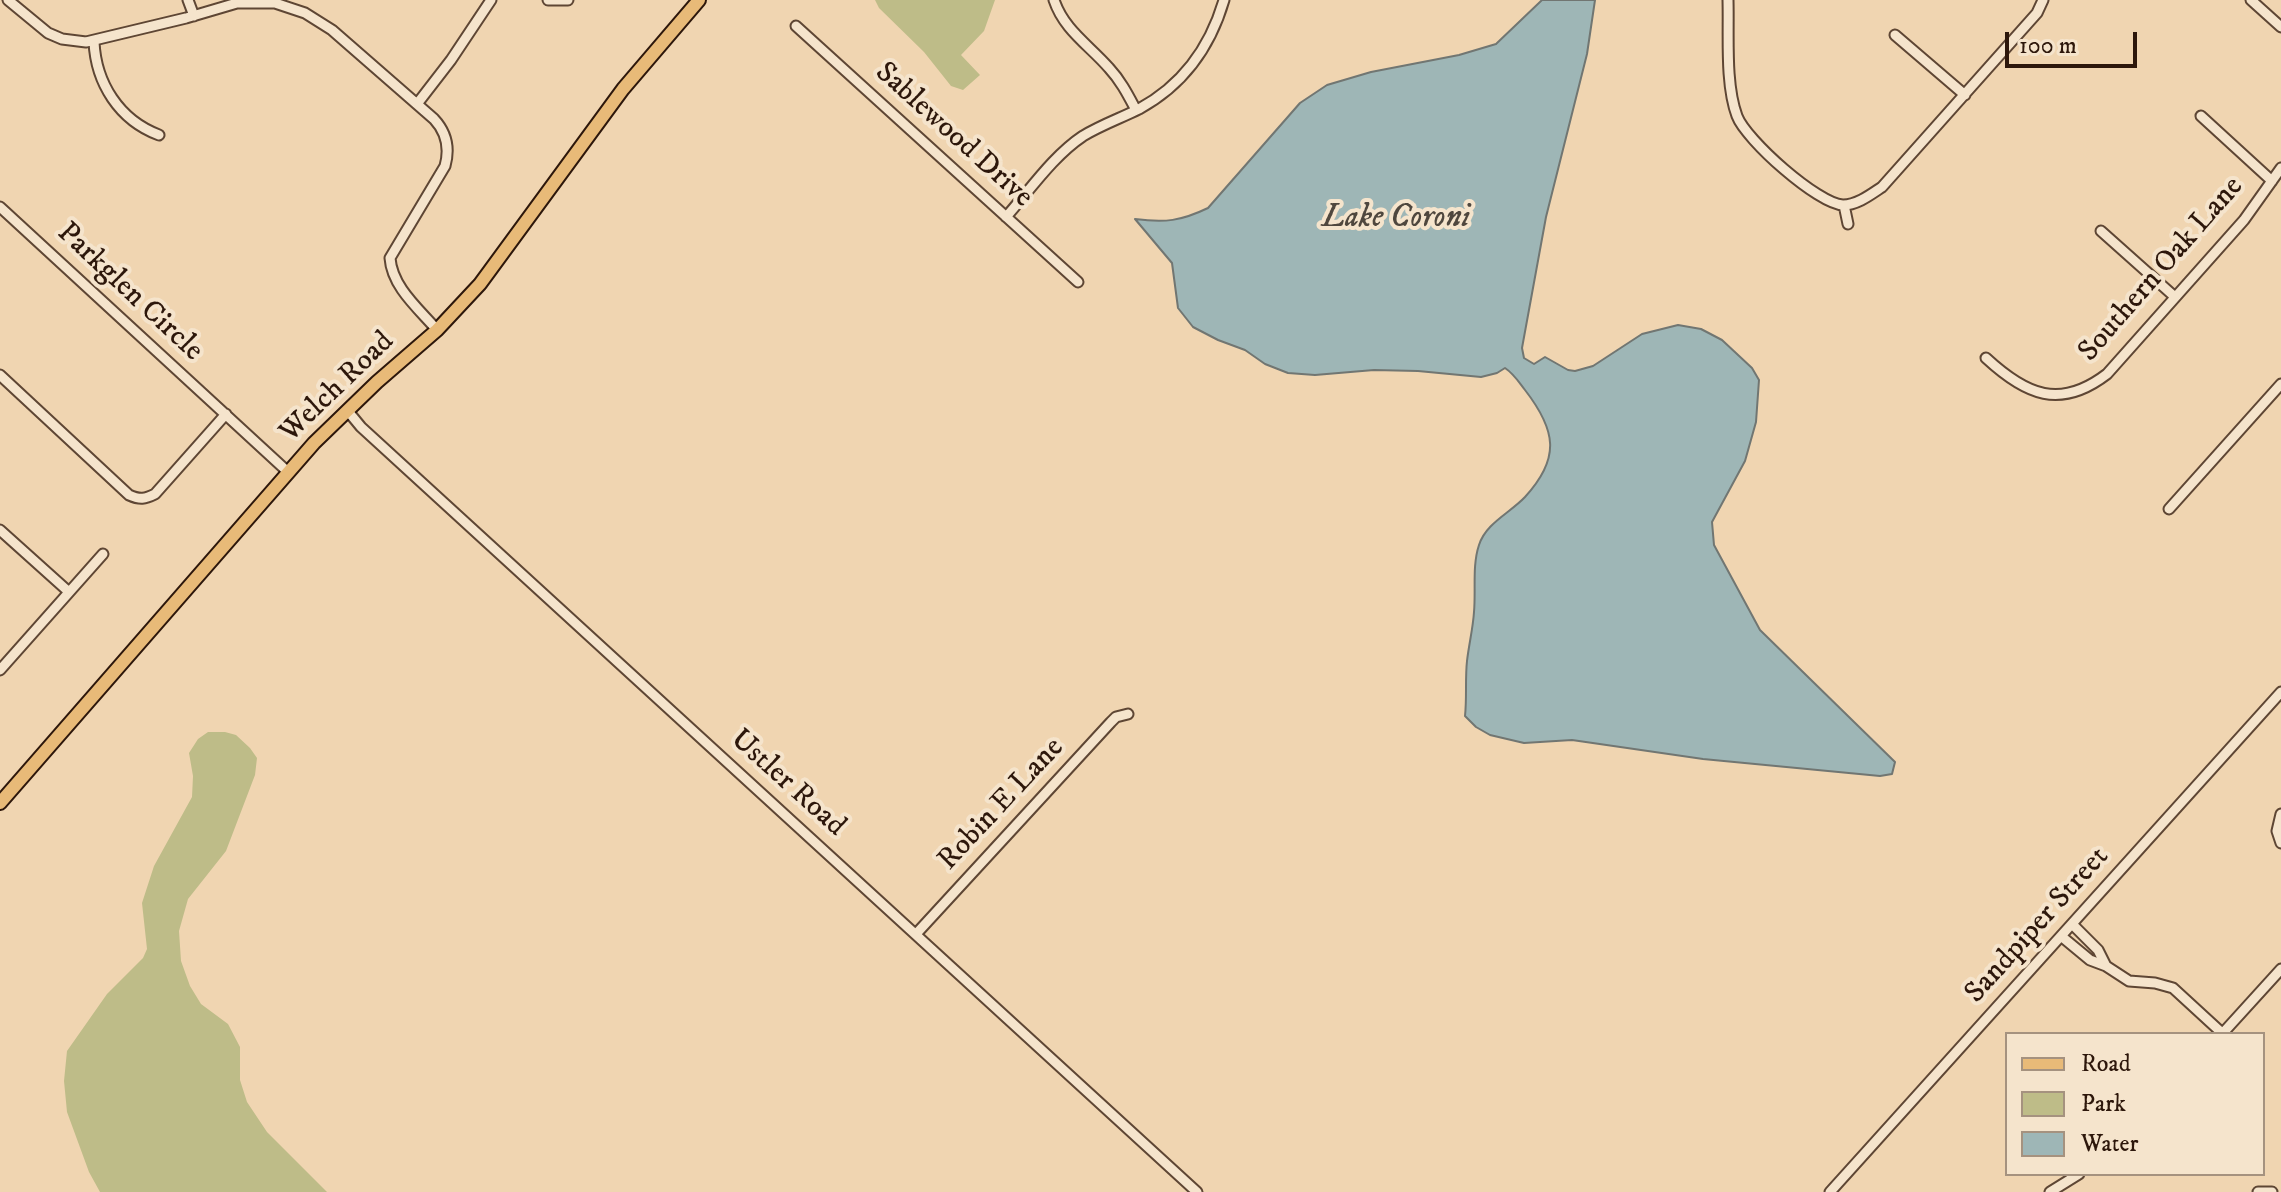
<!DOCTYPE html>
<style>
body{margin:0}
#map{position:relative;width:2281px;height:1192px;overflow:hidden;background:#f0d5b1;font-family:"IM FELL DW Pica",serif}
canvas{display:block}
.legend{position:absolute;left:2005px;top:1032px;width:260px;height:144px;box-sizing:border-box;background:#f5e4cc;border:2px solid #a5927f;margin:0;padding:10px 14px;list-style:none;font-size:24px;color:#2d170b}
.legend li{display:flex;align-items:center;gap:16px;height:40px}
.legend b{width:40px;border:2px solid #a5927f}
.scale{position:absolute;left:2005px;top:32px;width:132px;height:36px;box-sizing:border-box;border:4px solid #2d170b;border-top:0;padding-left:10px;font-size:24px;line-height:28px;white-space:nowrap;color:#2d170b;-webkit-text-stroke:6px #f5e4cc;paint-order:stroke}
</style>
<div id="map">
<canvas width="2281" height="1192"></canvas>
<ul class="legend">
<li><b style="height:10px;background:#e8ba78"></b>Road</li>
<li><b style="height:22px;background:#bebc88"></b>Park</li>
<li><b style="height:22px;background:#9eb6b6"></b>Water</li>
</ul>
<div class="scale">100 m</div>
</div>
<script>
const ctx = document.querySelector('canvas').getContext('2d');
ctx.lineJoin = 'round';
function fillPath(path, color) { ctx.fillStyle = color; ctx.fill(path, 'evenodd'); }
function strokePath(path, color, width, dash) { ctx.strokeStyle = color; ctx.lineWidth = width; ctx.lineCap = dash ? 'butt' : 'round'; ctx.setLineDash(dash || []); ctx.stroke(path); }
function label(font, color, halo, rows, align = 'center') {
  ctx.font = font + ' "IM FELL DW Pica",serif'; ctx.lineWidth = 8; ctx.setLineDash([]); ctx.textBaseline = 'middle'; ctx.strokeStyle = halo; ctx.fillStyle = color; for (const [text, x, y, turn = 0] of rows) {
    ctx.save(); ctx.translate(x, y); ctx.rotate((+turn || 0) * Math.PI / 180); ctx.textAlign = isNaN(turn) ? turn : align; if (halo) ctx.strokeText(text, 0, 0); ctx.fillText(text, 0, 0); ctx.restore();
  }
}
fillPath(new Path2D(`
 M875 0H995L984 31 961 55 980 75 963 90 951 86 924 52 879 8Z
 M208 732H225L236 735 250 748 257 758 255 775 226 851 188 899 179 931 181 961 190 986 201 1004 228 1024 240 1047V1080L247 1102 267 1132 327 1192H100L89 1172 67 1112 64 1081 67 1051 107 994 143 958 147 949 142 903 154 866 192 797 193 776 189 753 198 739Z`), '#bebc88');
const water = new Path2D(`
 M1542 0H1595L1587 54 1546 217 1522 348 1524 358 1534 364 1545 357 1568 370 1575 371 1593 366 1642 334 1678 325 1701 329 1722 340 1752 368 1759 380 1756 422 1745 461 1712 522 1714 545 1760 630 1895 762 1892 774 1880 776 1703 759 1572 740 1524 743 1490 735 1476 727 1465 716C1467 697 1465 679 1467 661 1469 644 1473 628 1474 612 1476 590 1472 566 1479 545 1486 523 1510 513 1525 497 1561 458 1556 430 1525 390 1518 381 1514 374 1505 368L1497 373 1481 377 1418 371 1374 370 1315 375 1288 373 1265 364 1245 350 1218 340 1193 327 1178 308 1172 263 1135 219C1165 223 1181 221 1208 208L1300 103 1327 85 1371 72 1459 55 1496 44Z`);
fillPath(water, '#9eb6b6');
strokePath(water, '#717672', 2);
const minor = new Path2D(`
 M8 0 48 33 62 39 86 42 186 18 237 3H275L305 13 332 30 434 119C447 133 450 148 445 166L390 258C392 287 419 309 437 330
 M188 0 194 16
 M548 0H568
 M1054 0C1064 30 1089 45 1109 68 1121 81 1128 95 1136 110
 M1728 0C1729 35 1725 84 1737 116 1746 140 1818 204 1843 205 1857 205 1870 195 1882 187L2037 13 2043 0
 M2251 0 2281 27
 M796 26 1078 282
 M1895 35 1965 95
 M94 42C96 83 119 120 159 135
 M417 104 451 60 491 0
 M2201 116 2272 181
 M1844 205 1848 224
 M0 207 288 472
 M1006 217C1030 190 1053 156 1083 136 1101 125 1121 118 1139 109 1183 85 1210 48 1224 0
 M2101 231 2175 297
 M1986 358C2026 395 2060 410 2107 374L2244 220 2281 168
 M0 375 129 495C140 500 145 499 155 494L226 414
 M347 410 361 427 1197 1192
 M2169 509 2281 384
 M0 530 69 592
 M0 670 103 554
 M2281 814 2277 831 2281 843
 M2072 924 2098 950 2106 966
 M916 934 1111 722 1116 717 1128 714
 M2061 936 2090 960 2106 966 2129 981 2155 983 2173 988 2222 1033
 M2222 1034 2281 969
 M1830 1192 2281 692
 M2050 1192 2079 1174
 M2258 1192H2272`);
const major = new Path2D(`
 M0 803 314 443 377 382 437 330 480 284 623 89 699 0`);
strokePath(minor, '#5e4634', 13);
strokePath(major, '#2d170b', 16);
strokePath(minor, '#f5e4cc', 9);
strokePath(major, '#e8ba78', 12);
label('30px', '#2d170b', '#f5e4cc', [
 ["Sablewood Drive",953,136,42],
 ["Southern Oak Lane",2162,270,-49],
 ["Parkglen Circle",129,293,43],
 ["Welch Road",338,388,-44],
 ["Ustler Road",787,784,42],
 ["Robin E Lane",1002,805,-47],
 ["Sandpiper Street",2038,926,-48]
]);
label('italic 32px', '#4f473e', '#f5e4cc', [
 ["Lake Coroni",1396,219]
]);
</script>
